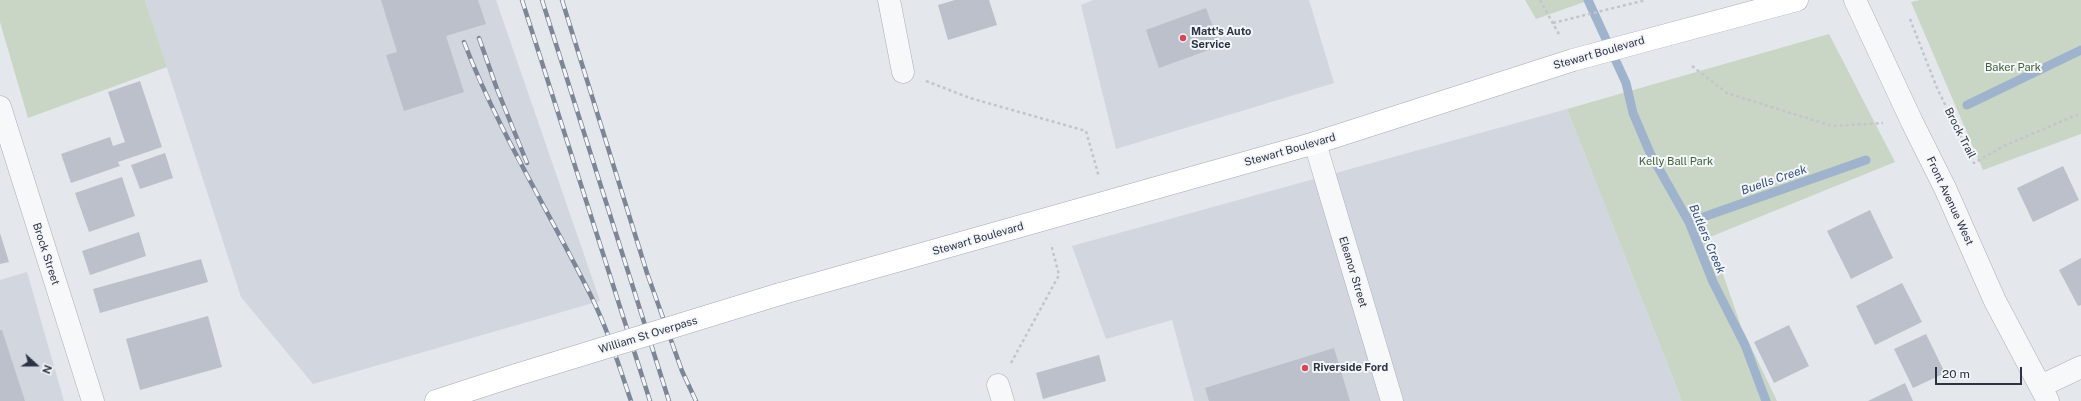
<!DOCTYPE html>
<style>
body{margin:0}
#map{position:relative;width:2081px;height:401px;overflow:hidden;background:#e4e7ec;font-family:"Public Sans",sans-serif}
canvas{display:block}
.north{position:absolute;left:16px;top:345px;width:40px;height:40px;-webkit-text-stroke:3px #f4f6f9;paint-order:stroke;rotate:111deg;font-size:11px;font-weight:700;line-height:16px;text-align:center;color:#2b3445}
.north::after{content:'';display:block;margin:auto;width:14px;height:18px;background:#2b3445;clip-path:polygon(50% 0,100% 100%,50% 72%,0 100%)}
.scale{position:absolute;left:1935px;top:367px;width:87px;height:18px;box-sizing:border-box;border:2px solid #2b3445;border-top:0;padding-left:5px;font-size:12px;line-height:14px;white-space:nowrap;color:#2b3445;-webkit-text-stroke:3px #f4f6f9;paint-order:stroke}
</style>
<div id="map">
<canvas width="2081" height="401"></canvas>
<div class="north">N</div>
<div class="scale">20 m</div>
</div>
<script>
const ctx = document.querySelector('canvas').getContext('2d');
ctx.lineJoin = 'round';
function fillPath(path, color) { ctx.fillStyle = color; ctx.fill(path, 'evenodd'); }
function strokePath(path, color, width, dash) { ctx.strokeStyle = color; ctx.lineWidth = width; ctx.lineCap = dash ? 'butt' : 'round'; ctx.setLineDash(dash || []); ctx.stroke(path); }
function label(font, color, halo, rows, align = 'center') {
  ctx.font = font + ' "Public Sans",sans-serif'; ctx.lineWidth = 4; ctx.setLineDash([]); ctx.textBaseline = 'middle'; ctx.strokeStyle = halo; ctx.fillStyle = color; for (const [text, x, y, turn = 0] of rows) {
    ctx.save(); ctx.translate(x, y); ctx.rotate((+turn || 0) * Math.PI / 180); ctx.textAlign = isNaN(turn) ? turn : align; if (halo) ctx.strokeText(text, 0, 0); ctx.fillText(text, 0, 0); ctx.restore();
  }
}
fillPath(new Path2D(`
 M145 0H496L600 301 313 384 241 297Z
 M1093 0H1309L1334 83 1116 149 1081 5Z
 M1567 109 1682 401H1194L1172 320 1106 339 1072 246Z
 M27 272 64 401H0V280Z`), '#d2d6de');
fillPath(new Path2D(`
 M0 0H145L167 67 28 118 0 22Z
 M1525 0H1590L1536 19Z
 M1920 0H2081V134L1983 170 1911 2Z
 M1829 34 1895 162 1710 237 1741 326 1777 401H1682L1567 109Z`), '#c9d6c5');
strokePath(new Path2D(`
 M1588 0 1626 83 1633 113 1650 153 1689 222 1713 282 1745 345 1766 401
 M1967 105 2081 50
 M1689 222 1866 160`), '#9fb4cc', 9);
fillPath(new Path2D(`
 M381 0H478L486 24 446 36 464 92 404 111 386 55 397 52Z
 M955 0H989L997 25 948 40 938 5Z
 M1206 8 1220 46 1159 68 1146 30Z
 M140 81 162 147 118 162 120 166 71 183 61 154 110 137 113 146 125 142 108 92Z
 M165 153 173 178 140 189 131 165Z
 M2063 166 2079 200 2033 222 2017 188Z
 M122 177 135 216 89 232 75 193Z
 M1870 210 1893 258 1851 279 1827 231Z
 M139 232 146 256 90 275 82 251Z
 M0 233 9 262 0 264Z
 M2081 258V305L2078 306 2059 270Z
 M201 259 208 282 100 313 93 289Z
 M1902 283 1922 322 1875 345 1856 306Z
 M208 316 222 367 140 390 126 339Z
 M1789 325 1809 366 1774 383 1754 342Z
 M0 330H2L25 401H0Z
 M1926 334 1945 373 1913 388 1894 349Z
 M1334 348 1350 401H1209L1205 388Z
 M1099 355 1106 381 1043 399 1036 373Z
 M1905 383 1913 401H1868Z`), '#bbc0ca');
const minor = new Path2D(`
 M889 0 903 72
 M1855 0 1912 122 1945 188 1995 301 2048 401
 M0 107 93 401
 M1315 143 1392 401
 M998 385 1003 401
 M2041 386 2081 367`);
const primary = new Path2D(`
 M780 294 1315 143 1573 60 1797 0
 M436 401 516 375`);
strokePath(minor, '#a9aeb7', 23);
strokePath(primary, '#a3abb8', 23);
strokePath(new Path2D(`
 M1540 0 1560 36
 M1910 19 1937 88 1974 163 2004 146 2081 113
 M1553 23 1646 0
 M1692 66 1727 93 1832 126 1883 123
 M926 81 970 98 1086 131 1099 177
 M1011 363 1059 275 1051 244`), '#c2c5cb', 2.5, [3, 3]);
strokePath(minor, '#f7f8fa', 22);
strokePath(primary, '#fff', 22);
const rail = new Path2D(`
 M522 0 650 401
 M542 0 669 401
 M562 0 647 273 682 371 696 401
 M479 38 497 89 527 163
 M464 42C498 131 549 211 591 296 608 330 619 366 631 401`);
strokePath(rail, '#7d8696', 4.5);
strokePath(rail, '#f4f6f9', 3, [9]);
const primaryBridge = new Path2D(`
 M516 375 780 294`);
strokePath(primaryBridge, '#a3abb8', 23, []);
strokePath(primaryBridge, '#fff', 22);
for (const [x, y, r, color] of [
 [1183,38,4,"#d1495b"],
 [1305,368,4,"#d1495b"]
]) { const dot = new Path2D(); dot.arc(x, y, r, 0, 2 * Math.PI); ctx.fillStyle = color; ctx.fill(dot); strokePath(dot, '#f4f6f9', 1.5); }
label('bold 11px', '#2b3445', '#f4f6f9', [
 ["Matt's Auto",1191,32],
 ["Service",1191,45],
 ["Riverside Ford",1313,368]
], 'left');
label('11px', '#2b3445', '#f4f6f9', [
 ["Stewart Boulevard",1599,53,-16],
 ["Brock Trail",1960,133,63],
 ["Stewart Boulevard",1290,150,-16],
 ["Front Avenue West",1950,201,65],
 ["Stewart Boulevard",978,239,-16],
 ["Brock Street",46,254,72],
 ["Eleanor Street",1353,272,73],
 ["William St Overpass",648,335,-17]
]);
label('11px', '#3f6138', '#f4f6f9', [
 ["Baker Park",2013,68],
 ["Kelly Ball Park",1676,162]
]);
label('italic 12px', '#34527a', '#f4f6f9', [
 ["Buells Creek",1774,180,-19],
 ["Butlers Creek",1707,239,67]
]);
</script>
